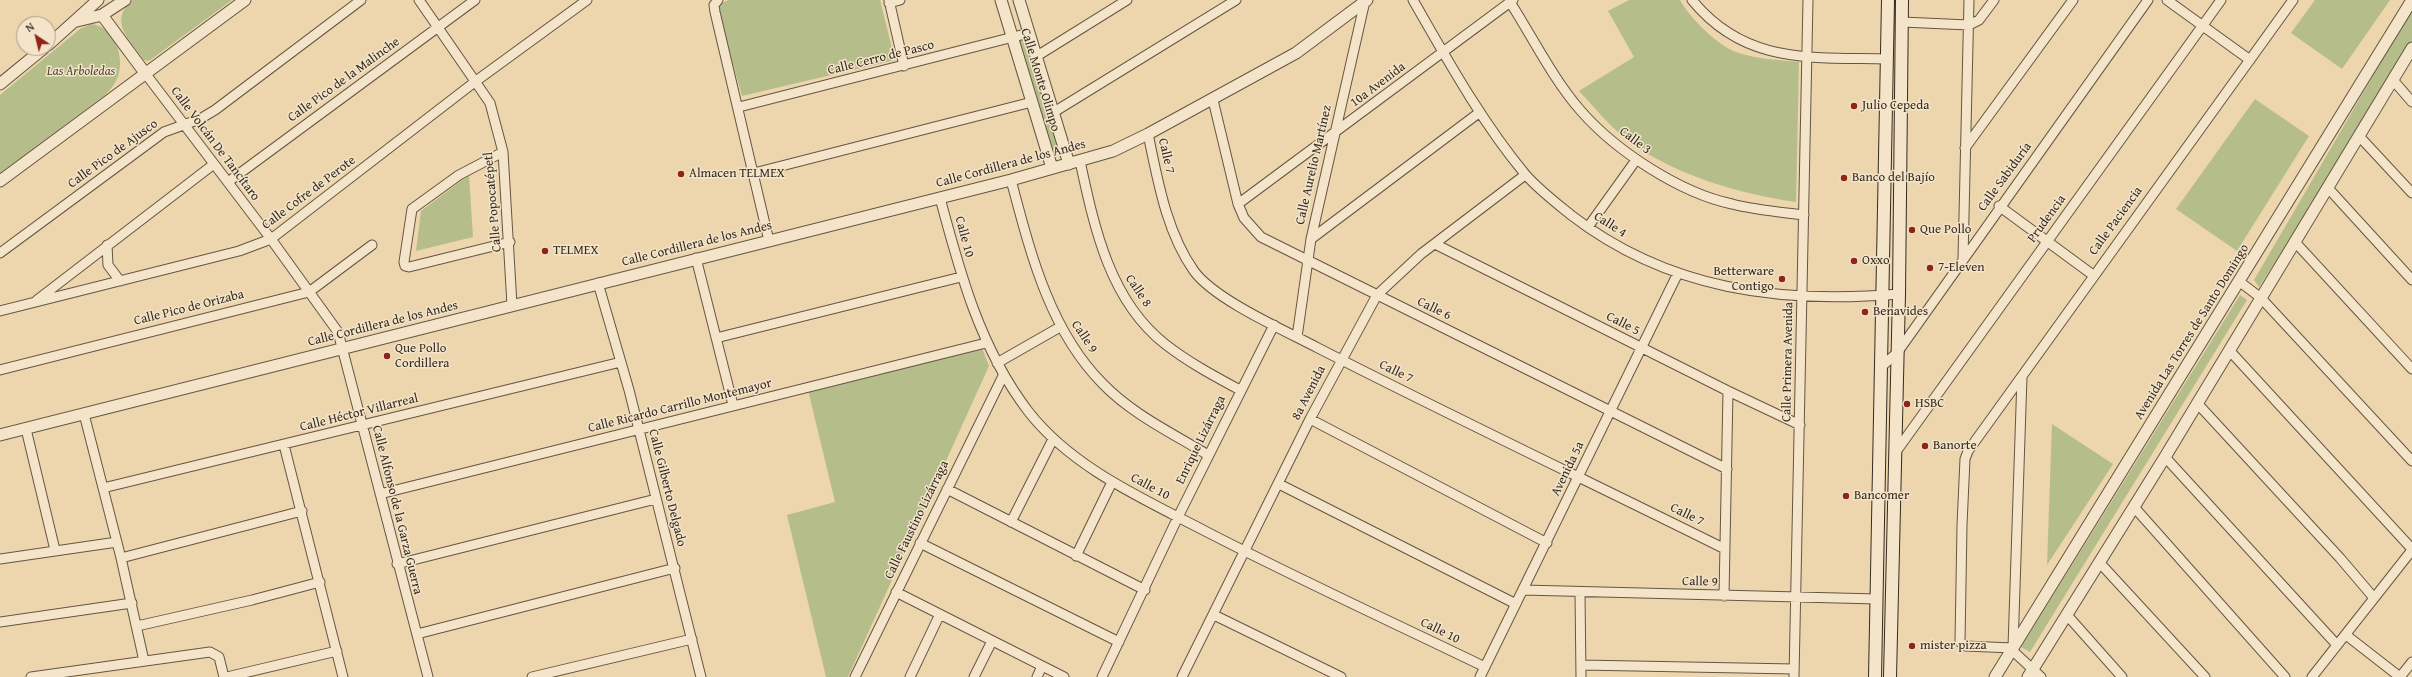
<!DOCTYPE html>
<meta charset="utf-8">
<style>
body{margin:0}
#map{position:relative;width:2412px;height:677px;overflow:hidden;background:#edd5ad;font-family:"Gentium Book Plus",serif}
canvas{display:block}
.north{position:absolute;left:16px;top:16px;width:40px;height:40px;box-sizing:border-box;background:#f3e4ca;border:1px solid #a79a86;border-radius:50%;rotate:325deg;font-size:11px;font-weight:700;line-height:16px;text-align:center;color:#362b1f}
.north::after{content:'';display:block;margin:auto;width:14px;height:18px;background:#8f2418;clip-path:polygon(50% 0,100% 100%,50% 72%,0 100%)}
</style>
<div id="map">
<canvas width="2412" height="677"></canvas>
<div class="north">N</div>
</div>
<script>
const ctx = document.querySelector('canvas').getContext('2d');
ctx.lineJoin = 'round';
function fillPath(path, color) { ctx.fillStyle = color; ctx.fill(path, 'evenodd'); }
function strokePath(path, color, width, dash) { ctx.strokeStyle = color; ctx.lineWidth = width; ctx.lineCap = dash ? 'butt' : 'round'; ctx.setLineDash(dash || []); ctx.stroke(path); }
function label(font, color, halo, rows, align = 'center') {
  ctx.font = font + ' "Gentium Book Plus",serif'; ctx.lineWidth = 3; ctx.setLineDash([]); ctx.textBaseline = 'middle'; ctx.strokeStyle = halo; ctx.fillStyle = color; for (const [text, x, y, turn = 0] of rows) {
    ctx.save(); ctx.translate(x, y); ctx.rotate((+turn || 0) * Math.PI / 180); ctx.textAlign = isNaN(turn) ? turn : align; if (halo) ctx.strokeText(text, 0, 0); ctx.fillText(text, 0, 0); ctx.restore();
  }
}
fillPath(new Path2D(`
 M133 0H232L149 61 144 60C130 41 107 20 133 0Z
 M729 0H880L895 60 742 96 716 5Z
 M1629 0H1680C1689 17 1717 45 1736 52 1755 59 1779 60 1799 62L1796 202C1740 194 1678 176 1631 143 1612 129 1595 108 1579 91L1634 57 1608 11Z
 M2315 0H2390L2342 69 2291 33Z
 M2412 9V43L2371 113 2259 287 2254 280Z
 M91 24C114 26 125 56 118 77 115 84 110 90 105 95L0 173V95L80 29Z
 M1023 38 1061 154 1054 155 1017 41Z
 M2255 99 2309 136 2237 251 2176 209Z
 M469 175 473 237 416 251 421 211Z
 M2240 295 2247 300 2030 652 2021 647Z
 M982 348 989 366 848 677H826L787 515 835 502 808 390Z
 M2052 424 2113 464 2047 565Z`), '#b5be8b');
const minor = new Path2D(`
 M419 0 490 103 503 152 512 305
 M718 0 714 5 715 12 769 241
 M889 0 904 66
 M1413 0C1447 59 1481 121 1525 174 1538 189 1555 202 1571 215 1668 290 1781 304 1899 294
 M1692 0C1745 65 1811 57 1887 59
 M2167 0 2250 60
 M1510 2C1533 38 1553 79 1581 111 1616 151 1680 193 1732 204 1755 210 1780 212 1804 215
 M889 3 900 0
 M1902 22 1969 25 1979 20 1994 0
 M1037 56 1127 0
 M145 73 271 239 338 332 428 677
 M2393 80 2412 102
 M1213 100 1238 204 1244 218 1261 237 1727 469
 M739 107 1029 33
 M1054 112 1236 0
 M1148 134C1158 181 1166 231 1194 271 1215 300 1286 331 1318 348 1453 417 1590 482 1725 549
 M2359 136 2412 193
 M1965 148 2073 0
 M503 152 459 175 412 209 404 262 405 266 409 267 510 242
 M1080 161C1094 226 1109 300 1165 344 1188 362 1214 376 1240 390
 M754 173 1032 102
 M1011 180C1030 251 1049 330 1103 384 1132 414 1172 433 1208 455
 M228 182 475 0
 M2328 188 2412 280
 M940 198C960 273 980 348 1028 411 1072 468 1144 499 1207 532 1298 579 1392 622 1485 667
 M1238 204 1513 0
 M1999 206 2093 275
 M1588 227 1636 160
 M1311 239 1480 112
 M2295 242 2412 369
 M1435 244 1728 391 1800 425
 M107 245 108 265 120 281
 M0 253 164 132 200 119 215 110 361 0
 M696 258 733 405
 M1963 259 1969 0
 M2240 282 2261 298 2412 461
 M598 283 629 390 701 677
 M37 300 214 164
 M0 311 239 251 271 239 476 81 587 0
 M1297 337 1311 239 1365 1
 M716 338 961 277
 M2229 350 2412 549
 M997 363 1060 327
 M1881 367 1897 353 2148 0
 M0 370 309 292 372 245
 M2197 403 2340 558 2374 598
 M84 414 121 558 144 661
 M1310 419 1547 543
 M26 429 55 550
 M284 445 343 677
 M1895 453 2221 0
 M2165 457 2337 645
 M1279 484 1516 604
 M103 488 621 362
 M947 489 1145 590
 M380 494 986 343
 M2134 507 2285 677
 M1011 522 1053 439
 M920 543 1119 642
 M1076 556 1112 482
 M121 558 302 511
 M0 559 117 542
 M2099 562 2205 677
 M397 564 656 499
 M1523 590 1877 599
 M896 592 1064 677
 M1580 593 1581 677
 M1724 596 1728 391
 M1214 615 1341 677
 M2067 615 2122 677
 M0 622 132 603
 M137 626 252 600 320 582
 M417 634 675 568
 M2346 635 2400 677
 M2013 647 2022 377
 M1581 665 1794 669
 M31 677 210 652 219 657 224 677
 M227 677 337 651
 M532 677 692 639
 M855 677 1003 376
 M910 677 940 614
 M974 677 992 641
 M1037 677 1042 666
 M1102 677 1178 517 1274 325
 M1182 677 1310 419 1377 295 1421 254 1525 175
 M1480 677 1678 273
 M1794 677 1808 0
 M2041 677 2013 651V648L1965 646 1960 642 1962 525 1965 459 1968 451 2293 0
 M2312 677 2412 550
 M2400 677 2412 662`);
const tertiary = new Path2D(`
 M1001 0 1052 168
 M1019 0 1069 164
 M102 15 145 73
 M77 21 102 15 125 0
 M48 45 98 0
 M0 84 44 48
 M0 181 245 0
 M0 435 1011 180 1113 151 1148 134 1296 53 1367 0
 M1995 677 2412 0
 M2028 677 2165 457 2412 48`);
const secondary = new Path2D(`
 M1875 677 1888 0
 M1890 677 1899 294 1902 0`);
strokePath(minor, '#645642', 11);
strokePath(tertiary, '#645642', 13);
strokePath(secondary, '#362b1f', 14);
strokePath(minor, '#f3e4ca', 9);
strokePath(tertiary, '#f3e4ca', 11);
strokePath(secondary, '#f3e4ca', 12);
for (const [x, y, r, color] of [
 [1854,106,4,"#8f2418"],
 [681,174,4,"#8f2418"],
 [1844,178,4,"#8f2418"],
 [1912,230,4,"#8f2418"],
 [545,251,4,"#8f2418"],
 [1854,261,4,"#8f2418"],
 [1930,268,4,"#8f2418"],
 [1782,279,4,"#8f2418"],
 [1865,312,4,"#8f2418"],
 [387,356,4,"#8f2418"],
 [1907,404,4,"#8f2418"],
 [1925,446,4,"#8f2418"],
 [1846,496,4,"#8f2418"],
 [1912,646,4,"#8f2418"]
]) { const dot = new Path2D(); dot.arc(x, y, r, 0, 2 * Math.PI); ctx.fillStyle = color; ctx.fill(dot); strokePath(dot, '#f3e4ca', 1.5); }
label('13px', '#362b1f', '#f3e4ca', [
 ["Calle Cerro de Pasco",881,58,-14],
 ["Calle Pico de la Malinche",344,80,-36],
 ["Calle Monte Olimpo",1040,80,73],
 ["10a Avenida",1378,85,-37],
 ["Calle 3",1635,141,37],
 ["Calle Volcán De Tancítaro",215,144,53],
 ["Calle Pico de Ajusco",113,154,-36],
 ["Calle 7",1166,156,77],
 ["Calle Cordillera de los Andes",1011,164,-15],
 ["Calle Aurelio Martínez",1314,165,-77],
 ["Calle Sabiduría",2005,177,-54],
 ["Calle Cofre de Perote",309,193,-37],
 ["Calle Popocatépetl",493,202,-95],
 ["Prudencia",2047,219,-54],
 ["Calle Paciencia",2116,221,-54],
 ["Calle 4",1610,225,32],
 ["Calle 10",964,237,75],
 ["Calle Cordillera de los Andes",697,244,-14],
 ["Calle 8",1138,291,56],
 ["Calle Pico de Orizaba",189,308,-14],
 ["Calle 6",1434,309,26],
 ["Calle Cordillera de los Andes",383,324,-14],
 ["Calle 5",1623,324,27],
 ["Avenida Las Torres de Santo Domingo",2192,332,-58],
 ["Calle 9",1084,337,56],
 ["Calle Primera Avenida",1788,362,-89],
 ["Calle 7",1396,372,26],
 ["8a Avenida",1309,393,-63],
 ["Calle Ricardo Carrillo Montemayor",680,406,-14],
 ["Calle Héctor Villarreal",359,413,-14],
 ["Enrique Lizárraga",1201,440,-64],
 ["Avenida 5a",1568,469,-64],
 ["Calle 10",1150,487,28],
 ["Calle Gilberto Delgado",667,488,76],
 ["Calle Alfonso de la Garza Guerra",397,510,76],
 ["Calle 7",1687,515,26],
 ["Calle Faustino Lizárraga",917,520,-64],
 ["Calle 9",1700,582,1],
 ["Calle 10",1440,631,26]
]);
label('italic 13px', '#4f4835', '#f3e4ca', [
 ["Las Arboledas",81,72]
]);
label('13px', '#362b1f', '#f3e4ca', [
 ["Julio Cepeda",1862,106],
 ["Almacen TELMEX",689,174],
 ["Banco del Bajío",1852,178],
 ["Que Pollo",1920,230],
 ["TELMEX",553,251],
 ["Oxxo",1862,261],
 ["7-Eleven",1938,268],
 ["Betterware",1774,272,"right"],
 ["Contigo",1774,287,"right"],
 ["Benavides",1873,312],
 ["Que Pollo",395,349],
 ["Cordillera",395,364],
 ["HSBC",1915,404],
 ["Banorte",1933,446],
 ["Bancomer",1854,496],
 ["mister pizza",1920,646]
], 'left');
</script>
